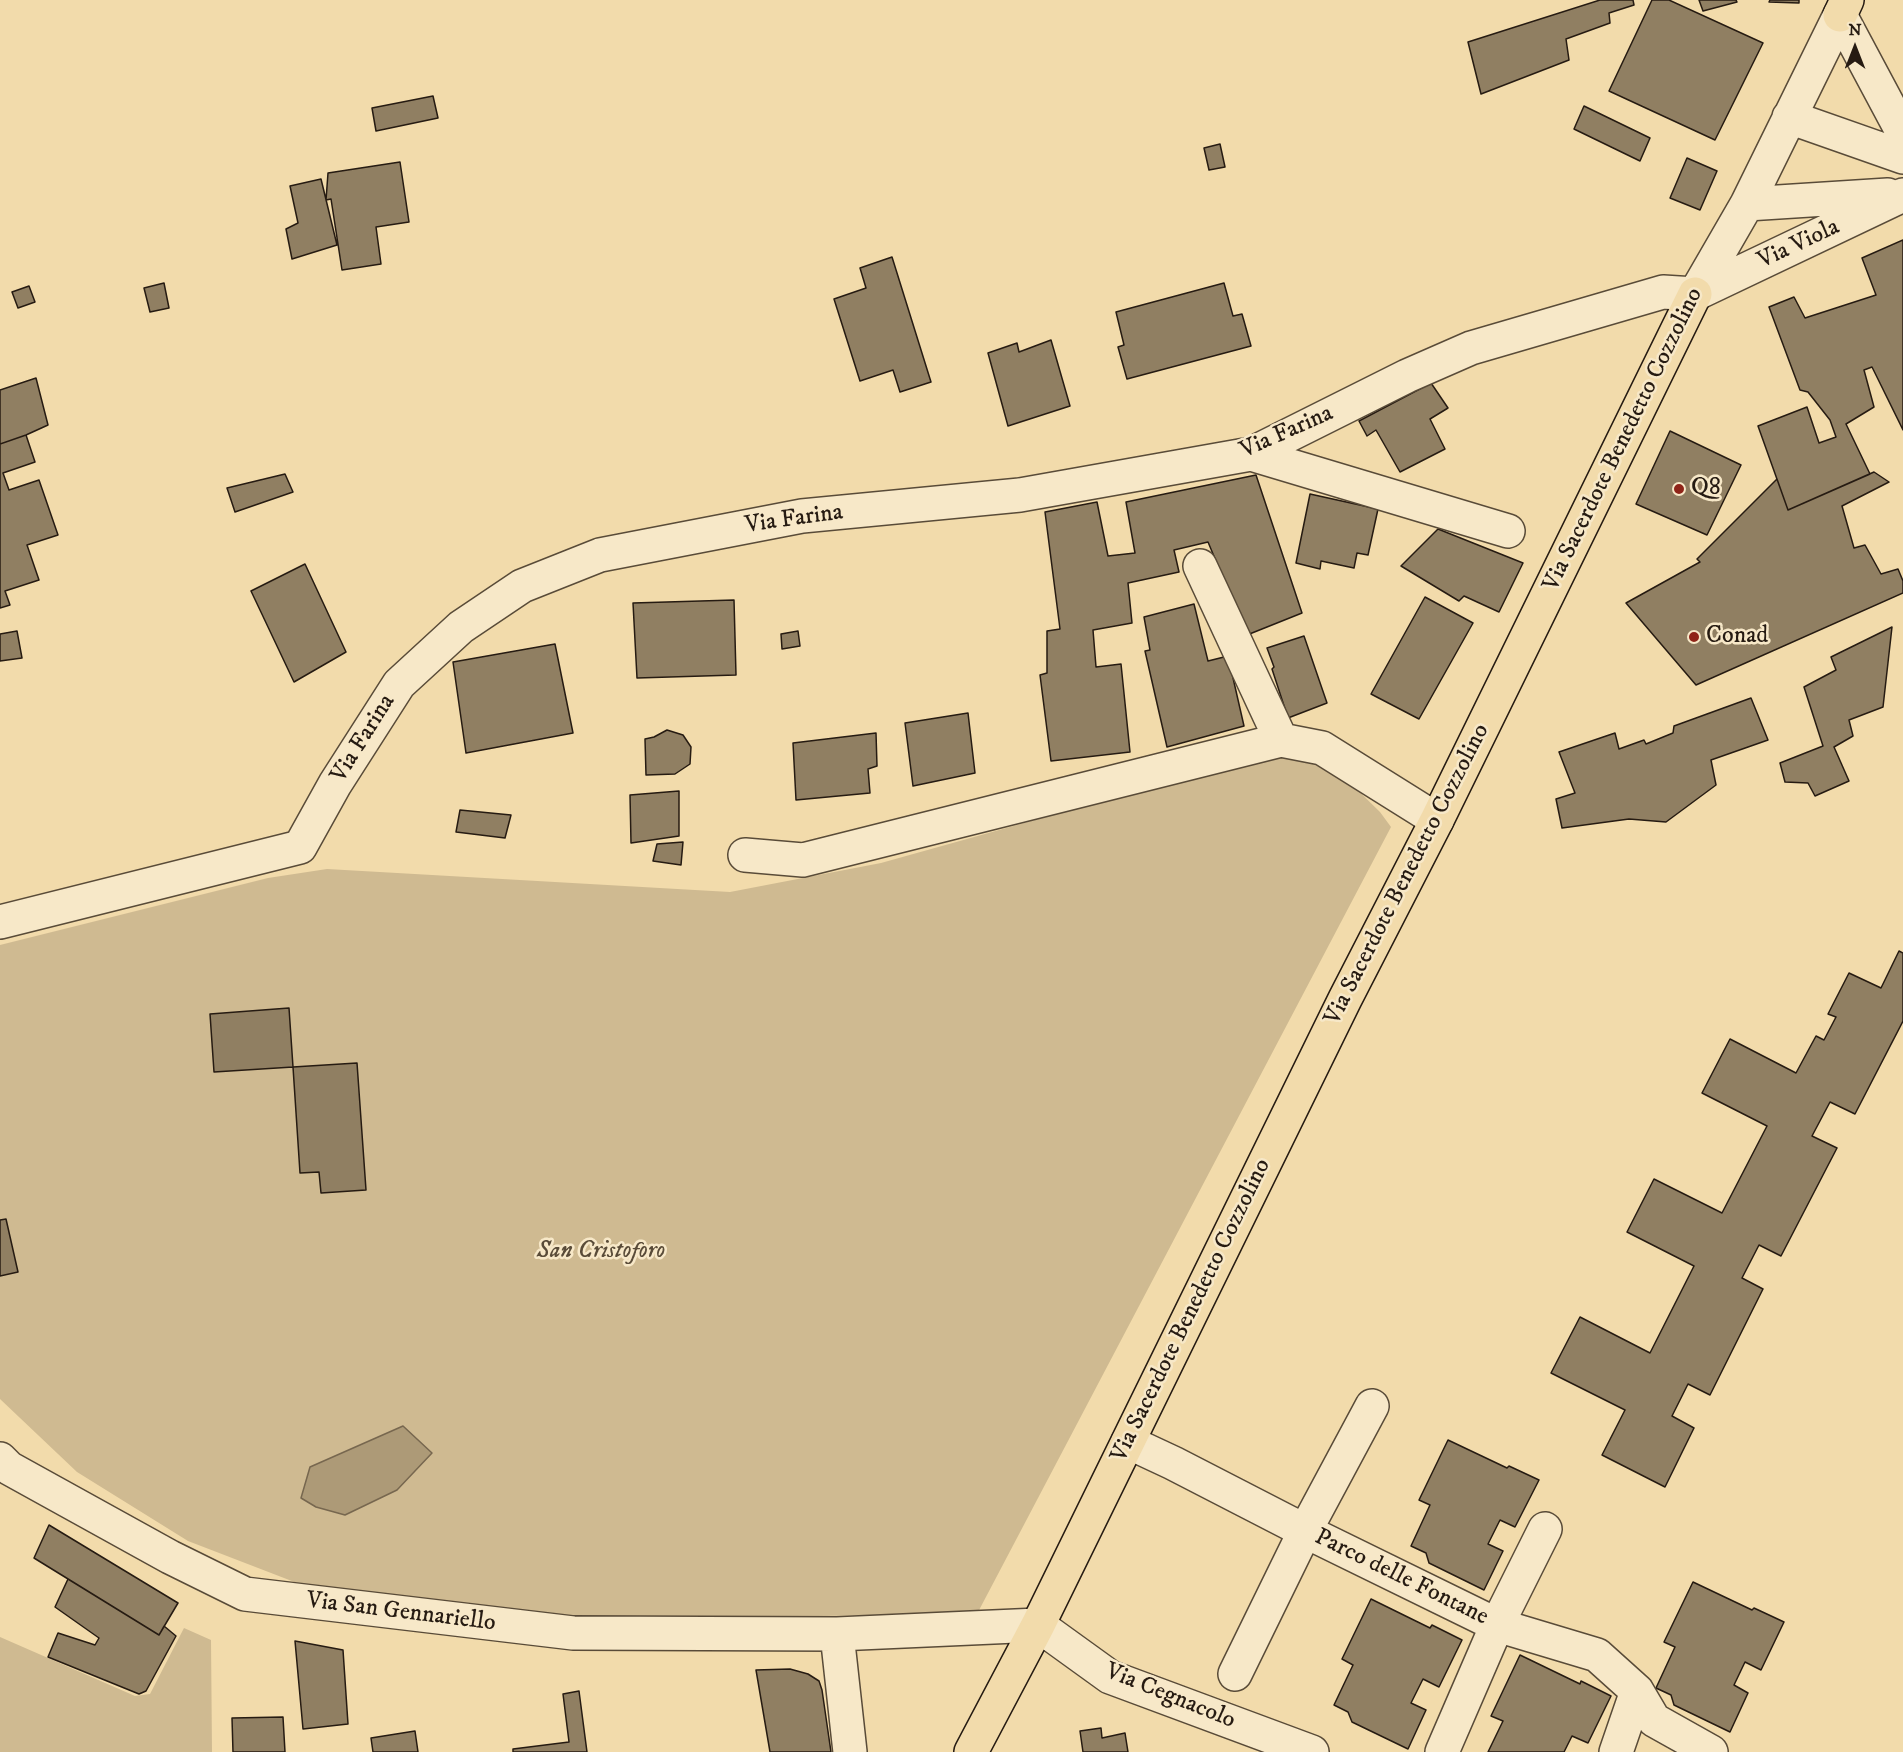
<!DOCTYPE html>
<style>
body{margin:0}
#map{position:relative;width:1903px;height:1752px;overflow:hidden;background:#f2dbab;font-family:"IM FELL DW Pica",serif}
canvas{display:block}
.north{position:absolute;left:1825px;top:18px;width:60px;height:60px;-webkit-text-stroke:4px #f7e8c8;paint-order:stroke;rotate:0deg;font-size:16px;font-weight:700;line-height:24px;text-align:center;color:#261b12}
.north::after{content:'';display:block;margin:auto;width:21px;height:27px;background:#261b12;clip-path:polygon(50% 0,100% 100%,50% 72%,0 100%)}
</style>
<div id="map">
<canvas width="1903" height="1752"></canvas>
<div class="north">N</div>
</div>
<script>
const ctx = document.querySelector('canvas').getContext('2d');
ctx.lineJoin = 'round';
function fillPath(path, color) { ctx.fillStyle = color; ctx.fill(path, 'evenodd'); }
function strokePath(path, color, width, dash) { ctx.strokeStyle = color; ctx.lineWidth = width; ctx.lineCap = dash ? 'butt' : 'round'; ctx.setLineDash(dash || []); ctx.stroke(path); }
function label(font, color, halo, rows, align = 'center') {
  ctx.font = font + ' "IM FELL DW Pica",serif'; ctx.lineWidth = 5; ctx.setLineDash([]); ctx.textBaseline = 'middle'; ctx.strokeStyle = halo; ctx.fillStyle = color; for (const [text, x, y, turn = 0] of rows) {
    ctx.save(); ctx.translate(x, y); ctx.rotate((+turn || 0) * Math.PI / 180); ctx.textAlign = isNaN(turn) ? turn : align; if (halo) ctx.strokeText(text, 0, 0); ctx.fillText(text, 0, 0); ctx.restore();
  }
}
fillPath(new Path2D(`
 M1275 753 1335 768 1380 812 1391 827 977 1614 580 1619 297 1583 188 1541 77 1472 0 1399V945L268 878 327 869 730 892 881 863Z
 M184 1628 211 1640 212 1752H0V1637L135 1696 150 1694Z`), '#cfba91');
const water = new Path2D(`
 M403 1426 432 1453 397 1490 345 1515 316 1507 301 1498 310 1467Z`);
fillPath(water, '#ad9a77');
strokePath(water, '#77674f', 1.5);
const building = new Path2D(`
 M1600 0H1633L1634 5 1609 13 1610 23 1566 39 1569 60 1481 94 1468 42Z
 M1652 0H1669L1763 43 1715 140 1609 91Z
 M1699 0H1736L1737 2 1703 11Z
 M1770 0H1799V3L1769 2Z
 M433 96 438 118 376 131 372 108Z
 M1584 106 1650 138 1640 161 1574 129Z
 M1220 144 1225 167 1209 170 1204 148Z
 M1687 158 1717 171 1700 210 1670 198Z
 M400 162 409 222 376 227 381 264 342 270 331 199 326 200 328 173Z
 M321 179 337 245 292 259 286 229 298 223 290 186Z
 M1903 240V430L1872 367 1864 370 1874 407 1846 424 1870 474 1788 510 1758 426 1807 407 1819 443 1836 437 1830 420 1808 392 1800 390 1769 307 1794 297 1805 318 1876 295 1862 258Z
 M892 257 931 382 900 392 893 370 860 381 834 299 866 288 860 268Z
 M164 283 169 308 150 312 144 288Z
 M1224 283 1233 316 1242 314 1251 346 1127 379 1118 347 1124 345 1116 312Z
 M29 286 35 302 18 308 12 292Z
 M1051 340 1070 406 1008 426 988 353 1017 343 1019 352Z
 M36 378 48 425 26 435 0 444V390Z
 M1431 383 1448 408 1430 419 1445 449 1400 472 1376 430 1367 436 1359 421Z
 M1670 431 1741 465 1707 535 1636 504Z
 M26 435 35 462 3 473 9 490 39 480 58 535 27 545 39 580 5 591 10 605 0 608V444Z
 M1874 472 1889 482 1842 506 1854 548 1865 545 1881 574 1898 569 1903 581V593L1696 685 1626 603 1700 562 1697 559 1777 479 1788 510Z
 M285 474 293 492 235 512 227 488Z
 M1256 475 1302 613 1247 635 1208 542 1174 550 1179 572 1128 583 1132 623 1093 630 1096 667 1121 664 1130 752 1051 761 1040 675 1047 673V631L1060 629 1045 512 1097 502 1108 556 1135 553 1126 502Z
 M1310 494 1378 509 1368 555 1357 553 1354 568 1321 561 1320 569 1296 563Z
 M1438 529 1523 563 1499 612 1464 596 1459 601 1401 566Z
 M305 564 346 652 294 682 251 591Z
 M1425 597 1473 623 1419 719 1371 694Z
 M734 600 736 675 637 678 633 603Z
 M1194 604 1208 661 1228 656 1244 726 1167 747 1145 651 1150 650 1144 617Z
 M1892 627 1883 707 1849 720 1853 736 1834 747 1849 781 1815 796 1808 783 1785 782 1780 763 1823 746 1804 687 1836 670 1831 657Z
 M17 631 22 658 0 661V634Z
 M798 631 800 646 782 649 781 634Z
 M1304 636 1327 703 1288 718 1272 669 1274 667 1267 648Z
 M555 644 573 733 466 753 453 662Z
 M1751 698 1768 740 1711 760 1716 785 1666 822 1629 819 1562 828 1556 799 1575 793 1559 752 1615 733 1619 749 1644 740 1646 744 1673 733 1674 726Z
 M968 713 975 773 913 786 905 723Z
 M667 730 683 735 691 747 690 764 675 774 646 775 645 739 654 737Z
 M876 733 877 766 868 769 870 793 796 800 793 743Z
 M679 791V836L631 843 630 795Z
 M460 810 511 815 505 838 456 832Z
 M683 842 681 865 653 861 657 844Z
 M1899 951 1903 953V1021L1855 1114 1830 1102 1812 1136 1837 1148 1781 1256 1759 1245 1742 1278 1763 1289 1710 1395 1688 1384 1672 1416 1694 1428 1665 1487 1602 1455 1625 1410 1551 1373 1580 1317 1650 1353 1694 1266 1627 1232 1654 1179 1722 1213 1767 1126 1702 1093 1730 1039 1796 1073 1816 1036 1824 1040 1836 1017 1828 1014 1849 973 1881 988Z
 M289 1008 293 1067 214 1072 210 1014Z
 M357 1063 366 1190 321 1193 319 1172 300 1173 293 1067Z
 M6 1219 18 1272 0 1276V1220Z
 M1448 1440 1507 1468 1509 1466 1539 1480 1515 1527 1500 1520 1488 1544 1503 1551 1484 1590 1429 1563 1426 1553 1411 1546 1430 1505 1419 1500Z
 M49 1525 178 1603 159 1635 34 1558Z
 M68 1579 159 1635 164 1626 176 1636 146 1691 139 1694 48 1657 58 1633 95 1645 99 1638 55 1607Z
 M1693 1582 1752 1610 1754 1608 1784 1622 1761 1670 1745 1662 1734 1685 1748 1693 1730 1732 1674 1705 1671 1695 1656 1688 1675 1647 1664 1642Z
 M1371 1599 1430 1628 1432 1625 1462 1640 1439 1687 1423 1679 1411 1703 1426 1710 1408 1749 1352 1722 1348 1712 1334 1705 1353 1665 1342 1659Z
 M295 1641 343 1650 348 1724 303 1729Z
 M1520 1655 1580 1684 1581 1681 1611 1696 1588 1743 1572 1736 1564 1752H1488L1503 1721 1491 1716Z
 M790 1669 808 1674 819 1681 822 1690 831 1752H770L756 1670Z
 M579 1691 587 1752H513V1749L569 1742 563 1694Z
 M283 1717 285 1752H233L232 1718Z
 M1101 1728 1102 1738 1125 1733 1128 1752H1083L1080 1731Z
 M415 1731 418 1752H373L371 1738Z`);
fillPath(building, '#907f62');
strokePath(building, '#261b12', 1.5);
const minor = new Path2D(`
 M1840 15 1903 133
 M1789 117 1903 157
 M1747 204 1888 195
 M1695 294 1747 204 1840 15
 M1251 454 1508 531
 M1200 566 1281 740
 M745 855 803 860 1281 740 1322 748 1437 820
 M0 922 300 847 335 784 399 684 461 627 522 586 600 555 802 516 1020 495 1251 454 1407 376 1471 348 1663 292 1695 294 1903 195
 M1128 1442 1173 1463 1305 1531 1497 1625 1597 1655 1637 1691 1654 1720 1711 1752
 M0 1459 9 1468 170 1557 245 1594 573 1633 837 1634 1038 1625 1110 1677 1312 1752
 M837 1634 850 1752
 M1235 1674 1305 1531 1372 1406
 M1442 1752 1497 1625 1545 1529
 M1616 1752 1637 1691`);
const major = new Path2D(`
 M1840 15 1847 0
 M971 1752 1038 1625 1345 999 1437 820 1695 294`);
strokePath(minor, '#594b38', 36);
strokePath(major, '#261b12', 36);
strokePath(minor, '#f7e8c8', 33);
strokePath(major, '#f2dbab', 33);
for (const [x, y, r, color] of [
 [1679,489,6,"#8f2418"],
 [1694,637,6,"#8f2418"]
]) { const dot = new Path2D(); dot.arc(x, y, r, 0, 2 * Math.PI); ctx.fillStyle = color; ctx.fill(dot); strokePath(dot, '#f7e8c8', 2); }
label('24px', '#261b12', '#f7e8c8', [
 ["Via Viola",1799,245,-25],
 ["Via Farina",1287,433,-24],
 ["Via Sacerdote Benedetto Cozzolino",1624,440,-64],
 ["Via Farina",794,520,-8],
 ["Via Farina",364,739,-58],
 ["Via Sacerdote Benedetto Cozzolino",1408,875,-63],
 ["Via Sacerdote Benedetto Cozzolino",1192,1311,-64],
 ["Parco delle Fontane",1401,1578,26],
 ["Via San Gennariello",401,1613,7],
 ["Via Cegnacolo",1170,1697,22]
]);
label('24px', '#261b12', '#f7e8c8', [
 ["Q8",1691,489],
 ["Conad",1706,637]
], 'left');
label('italic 24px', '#594b38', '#f7e8c8', [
 ["San Cristoforo",601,1252]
]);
</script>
